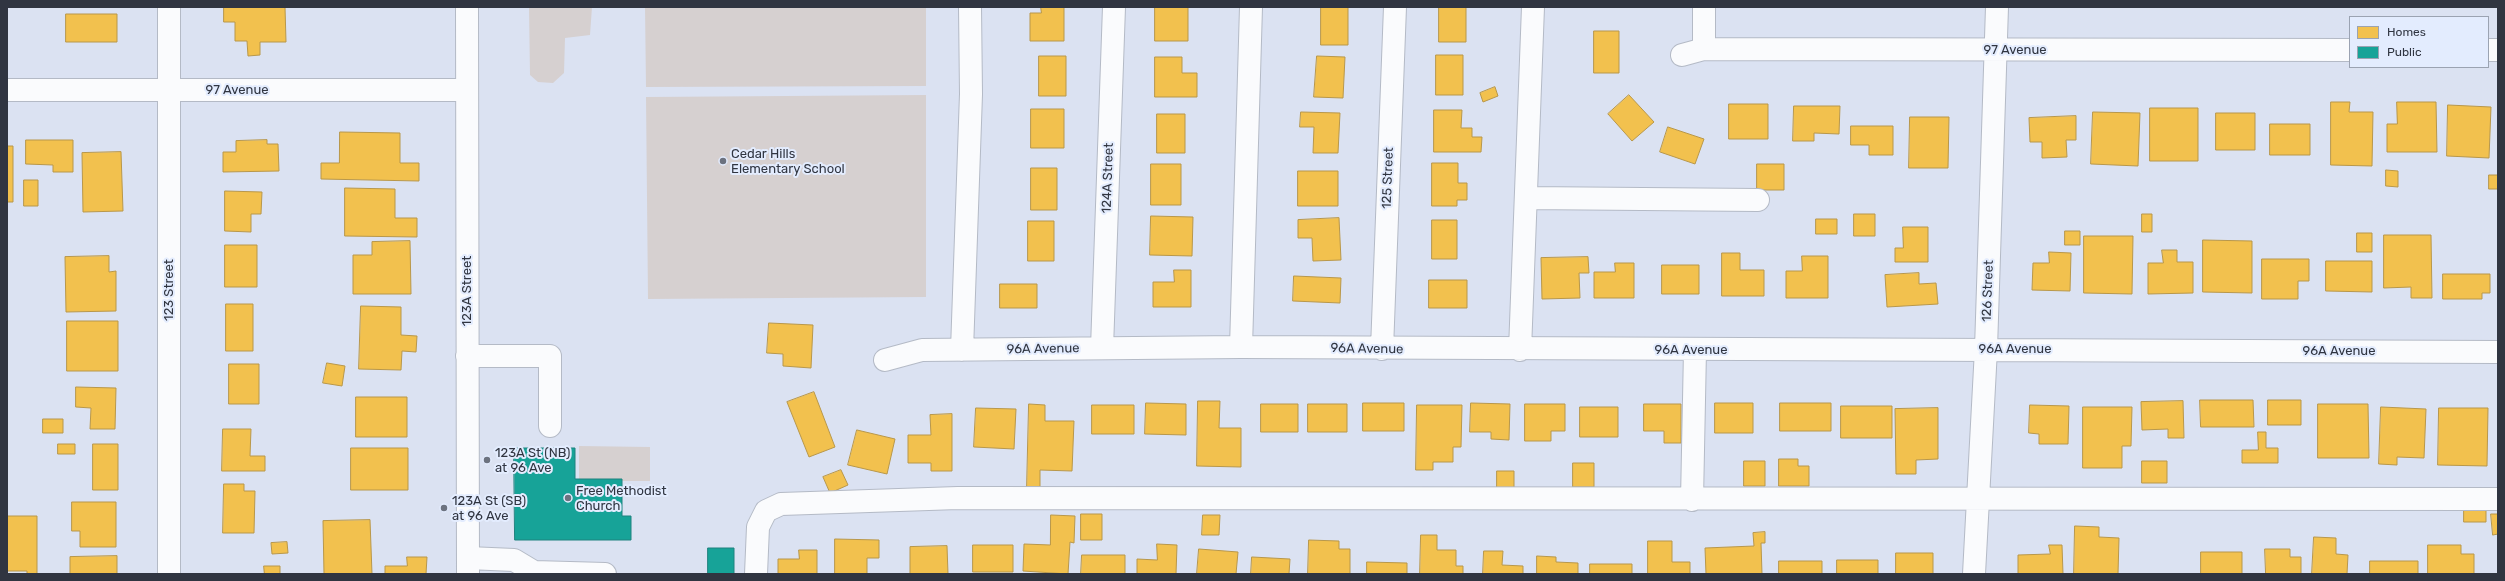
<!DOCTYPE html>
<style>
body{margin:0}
#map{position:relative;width:2505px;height:581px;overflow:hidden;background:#dbe2f2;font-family:Rubik,sans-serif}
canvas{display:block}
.frame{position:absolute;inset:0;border:8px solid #303541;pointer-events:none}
.legend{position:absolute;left:2349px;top:16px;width:140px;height:52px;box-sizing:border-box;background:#e3ecfe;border:1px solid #9ba3b2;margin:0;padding:5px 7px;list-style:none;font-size:12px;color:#303541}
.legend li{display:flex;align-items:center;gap:8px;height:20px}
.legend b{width:20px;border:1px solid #9ba3b2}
</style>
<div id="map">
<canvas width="2505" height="581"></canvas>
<div class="frame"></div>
<ul class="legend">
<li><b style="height:11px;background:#f2c14e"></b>Homes</li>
<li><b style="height:11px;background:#17a398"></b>Public</li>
</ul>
</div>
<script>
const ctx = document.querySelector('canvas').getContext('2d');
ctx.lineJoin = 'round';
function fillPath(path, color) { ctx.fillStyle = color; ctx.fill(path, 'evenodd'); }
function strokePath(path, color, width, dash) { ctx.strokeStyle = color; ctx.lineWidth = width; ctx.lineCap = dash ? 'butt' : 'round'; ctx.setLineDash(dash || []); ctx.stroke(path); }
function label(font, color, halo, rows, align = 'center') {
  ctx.font = font + ' Rubik,sans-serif'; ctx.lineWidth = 4; ctx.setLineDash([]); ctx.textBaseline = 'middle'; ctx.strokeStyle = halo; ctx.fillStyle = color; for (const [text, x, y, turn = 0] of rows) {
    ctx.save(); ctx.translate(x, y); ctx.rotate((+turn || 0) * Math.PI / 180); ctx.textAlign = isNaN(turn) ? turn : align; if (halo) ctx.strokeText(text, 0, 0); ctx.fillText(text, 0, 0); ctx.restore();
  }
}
fillPath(new Path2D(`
 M529 7H592L590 35 565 38 564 73 553 83 538 82 530 75Z
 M645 7H926V86L646 87Z
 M926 95V297L648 299 646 97Z
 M579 446 650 447V481H579Z`), '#d6d0d0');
const homes = new Path2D(`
 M224 7H285L286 42H260V55L248 56 247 41H235V22H224Z
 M1041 7H1064V41H1030V13H1041Z
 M1155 7H1188V41H1155Z
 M1321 7H1348V45H1321Z
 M1439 7H1466V42H1439Z
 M66 14H117V42H66Z
 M1594 31H1619V73H1594Z
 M1436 55H1463V95H1436Z
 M1039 56H1066V96H1039Z
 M1317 56 1345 57 1343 98 1314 97Z
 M1155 57H1182V73H1197V97H1155Z
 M1495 87 1498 96 1483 102 1480 93Z
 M1629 95 1654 122 1632 141 1608 114Z
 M2331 102H2350L2349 112H2373L2372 166 2331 165Z
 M2397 102H2436L2437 152H2387V124H2397Z
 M1729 104H1768V139H1729Z
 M2448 105 2491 107 2489 158 2447 156Z
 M1794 106H1840L1839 134 1814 133V141H1793Z
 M2150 108H2198V161H2150Z
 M1031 109H1064V148H1031Z
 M1434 110H1462L1461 128H1472V137H1482L1481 152H1434Z
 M1301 112 1340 113 1338 153H1313L1314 127H1300Z
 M2093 112 2140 113 2138 166 2091 164Z
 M2216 113H2255V150H2216Z
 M1157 114H1185V153H1157Z
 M2076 116V140H2066L2067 157 2042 158V142H2030L2029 118Z
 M1910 117H1949L1948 168H1909Z
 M2270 124H2310V155H2270Z
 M1851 126H1893V155H1869V145H1851Z
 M1668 127 1704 139 1695 164 1660 152Z
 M340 132 400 133V163H419V181L321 179V163H339Z
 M26 140H73V172H53V165L26 164Z
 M267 140V144H278L279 171 223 172V152H236V141Z
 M7 146H13V202H7Z
 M121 152 123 211 83 212 82 153Z
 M1432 163H1458V183H1467V200H1457V206H1432Z
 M1151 164H1181V205H1151Z
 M1757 164H1784V190H1757Z
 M1031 168H1057V210H1031Z
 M2386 170 2398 171V187L2386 186Z
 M1298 171H1338V206H1298Z
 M2489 175H2498V189H2489Z
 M24 180H38V206H24Z
 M345 188 395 189V218H417V237L345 236Z
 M225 191 262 192 261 214H251V232L225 231Z
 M1854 214H1875V236H1854Z
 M2142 214H2152V232H2142Z
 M1151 216 1193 217 1192 256 1150 255Z
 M1339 218 1341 260 1313 261 1312 238H1298V220Z
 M1816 219H1837V234H1816Z
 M1432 220H1457V259H1432Z
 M1028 221H1054V261H1028Z
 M1903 227H1928V262H1895V248H1903Z
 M2065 231H2080V245H2065Z
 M2357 233H2372V252H2357Z
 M2384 235H2431L2432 298H2411V287L2384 288Z
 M2084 236H2133L2132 294 2084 293Z
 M2203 240 2252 241V293L2203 292Z
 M410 241 411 294H353V255H372V242Z
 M225 245H257V287H225Z
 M2162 250H2177V262H2193V293L2148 294V263H2163Z
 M2049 252 2071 253 2070 291 2032 290 2033 263H2049Z
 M1722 253H1740V270H1764V296H1722Z
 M109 256V272L116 271V311L66 312 65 257Z
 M1802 256H1828V298H1786V271H1802Z
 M1588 257 1589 273H1579L1580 298 1542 299 1541 258Z
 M2262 259H2309V281H2298V299H2262Z
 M2326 261H2372V292L2326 291Z
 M1615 263H1634V298H1594V272H1615Z
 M1662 265H1699V294H1662Z
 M1174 270H1191V307H1153V282H1174Z
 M1919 273V284L1936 283 1938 304 1887 307 1885 275Z
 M2443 274H2490V293H2482V299H2443Z
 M1294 276 1341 278 1340 303 1293 301Z
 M1429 280H1467V308H1429Z
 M1000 284H1037V308H1000Z
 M226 304H253V351H226Z
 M361 306 401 307V335L417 336 416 352 402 351 401 370 359 369Z
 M67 321H118V371H67Z
 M769 323 813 325 811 368 783 366V354L767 353Z
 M327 363 345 366 342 386 323 383Z
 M229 364H259V404H229Z
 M76 387 116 388 115 429H90L91 408 76 407Z
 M814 392 835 447 809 457 787 402Z
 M356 397H407V437H356Z
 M2200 400H2253L2254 427H2201Z
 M2268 400H2301V425H2268Z
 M1198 401H1220L1219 428H1241V467L1197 466Z
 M2183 401 2184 438H2168V429L2142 430 2141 402Z
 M1146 403 1186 404V435L1145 434Z
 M1363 403H1404V431H1363Z
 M1471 403 1510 404 1509 440 1491 439V432H1470Z
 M1715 403H1753V433H1715Z
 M1780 403H1831V431H1780Z
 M1029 404 1045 405V421H1074L1072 471 1040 470V487H1027Z
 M1261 404H1298V432H1261Z
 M1308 404H1347V432H1308Z
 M1525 404H1565V431H1551V441H1525Z
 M1644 404H1681V443H1664V431H1644Z
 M2318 404H2368L2369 458H2318Z
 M1092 405H1134V434H1092Z
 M1417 405H1462L1461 447H1453V462H1433V470H1416Z
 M2030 405 2069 406 2068 444H2039V434L2029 433Z
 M1841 406H1892V438H1841Z
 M1580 407H1618V437H1580Z
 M2083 407H2132L2131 446H2122V468H2083Z
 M2381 407 2426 409 2424 458 2397 457V465L2379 464Z
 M976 408 1016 409 1014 449 974 447Z
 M1938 408V459L1916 460V474H1896L1895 409Z
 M2439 408H2488L2487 466 2438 465Z
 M952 414V471H931V463H908V435H931L930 415Z
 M43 419H63V433H43Z
 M223 429H251L250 456H265V471H222Z
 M857 430 895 439 887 474 848 465Z
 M2258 432H2266V448H2278V463H2242V450H2258Z
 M58 444H75V454H58Z
 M93 444H118V490H93Z
 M351 448H408V490H351Z
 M1779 459H1798V466H1809V486H1779Z
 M1744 461H1765V486H1744Z
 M2142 461H2167V483H2142Z
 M1573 463H1594V487H1573Z
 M841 470 848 485 830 493 823 477Z
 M1497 471H1514V489H1497Z
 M224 484H244V491H255L254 533H223Z
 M72 502H116V547H80V531H72Z
 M2464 510H2486V522H2464Z
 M1081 514H1102V540H1081Z
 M2491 514H2498V534L2493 535Z
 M1051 515 1075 516 1074 543 1070 542 1068 574 1023 571 1024 544 1050 545Z
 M1203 515H1220L1219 535H1202Z
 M7 516H37V574H27V571H7Z
 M370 520 372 574H324L323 521Z
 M2075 526 2099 527V537L2119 538 2118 574H2074Z
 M1765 532V543H1761L1762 574H1706L1705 548 1754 546 1753 533Z
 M1421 535H1437V550H1456V566H1463V574H1420Z
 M2314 537 2336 538V554L2348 555 2347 574H2312Z
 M835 539 879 540V558H867V574H835Z
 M1309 540 1339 541V549H1350V574H1308Z
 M1648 541H1672V562H1690V574H1648Z
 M287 542 288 553 272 554 271 543Z
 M1157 544 1177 545 1176 574H1137V559L1157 560Z
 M973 545H1013V572H973Z
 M2049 545H2062L2063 574H2018V555L2050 554Z
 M2428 545H2461V554H2474V574H2428Z
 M947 546 948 574H910V547Z
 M1199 549 1238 552 1236 574H1197Z
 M2265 549H2290V557H2301V574H2266Z
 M799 550H817V574H778V559H799Z
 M1484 551H1503L1502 565 1523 566V574H1483Z
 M2201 552H2242V574H2201Z
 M1896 553H1933V574H1896Z
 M1082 555H1125V574H1081Z
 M117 556V574H70V557Z
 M1537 556 1556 557V562L1578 563V574H1537Z
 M407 557H427L426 574H385V566H407Z
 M1252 557 1290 559 1289 574H1251Z
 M1837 560H1878V574H1837Z
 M1779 561H1822V574H1779Z
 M2370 561H2418V574H2370Z
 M1367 562 1407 563V574H1367Z
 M1590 564H1632V574H1590Z
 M264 566H280V574H301H254H264Z`);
fillPath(homes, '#f2c14e');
strokePath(homes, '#b8974a', 1);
const public = new Path2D(`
 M514 448H575V479H622V516H631V540H515Z
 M708 548H734V574H708Z`);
fillPath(public, '#17a398');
strokePath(public, '#1e827e', 1);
const minor = new Path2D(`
 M467 7 468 574
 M1704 49V7
 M2488 50H2498
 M1682 55 1704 49 2350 50
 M7 90H467
 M1527 198 1758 200
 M1241 347 1251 7
 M1102 348 1114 7
 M1382 349 1395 7
 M962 350 971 94 970 7
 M1520 350 1533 7
 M467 356H550V426
 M885 360 922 350 1241 347 2498 352
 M1692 500 1695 350
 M468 558 514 560 534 572 605 574
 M169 574V7
 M756 574 758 527 766 511 781 504 958 498 2498 499
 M1974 574 1986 349 1997 7`);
strokePath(minor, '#b4bac6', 24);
strokePath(minor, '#fafbfd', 22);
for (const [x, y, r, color] of [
 [723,161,4,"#6c727f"],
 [487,460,4,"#6c727f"],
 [568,498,4,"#6c727f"],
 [444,508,4,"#6c727f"]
]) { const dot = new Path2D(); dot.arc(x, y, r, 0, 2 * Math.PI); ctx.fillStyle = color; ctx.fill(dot); strokePath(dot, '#e3ecfe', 1.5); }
label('13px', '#303541', '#e3ecfe', [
 ["97 Avenue",2015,50],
 ["97 Avenue",237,90],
 ["124A Street",1108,178,-88],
 ["125 Street",1388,178,-88],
 ["123 Street",169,290,-90],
 ["123A Street",467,291,-90],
 ["126 Street",1988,291,-88],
 ["96A Avenue",1043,349,-1],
 ["96A Avenue",1367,349,1],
 ["96A Avenue",2015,349],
 ["96A Avenue",1691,350],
 ["96A Avenue",2339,351]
]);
label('13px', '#303541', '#e3ecfe', [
 ["Cedar Hills",731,154],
 ["Elementary School",731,169],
 ["123A St (NB)",495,453],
 ["at 96 Ave",495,468],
 ["Free Methodist",576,491],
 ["Church",576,506],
 ["123A St (SB)",452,501],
 ["at 96 Ave",452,516]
], 'left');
</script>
